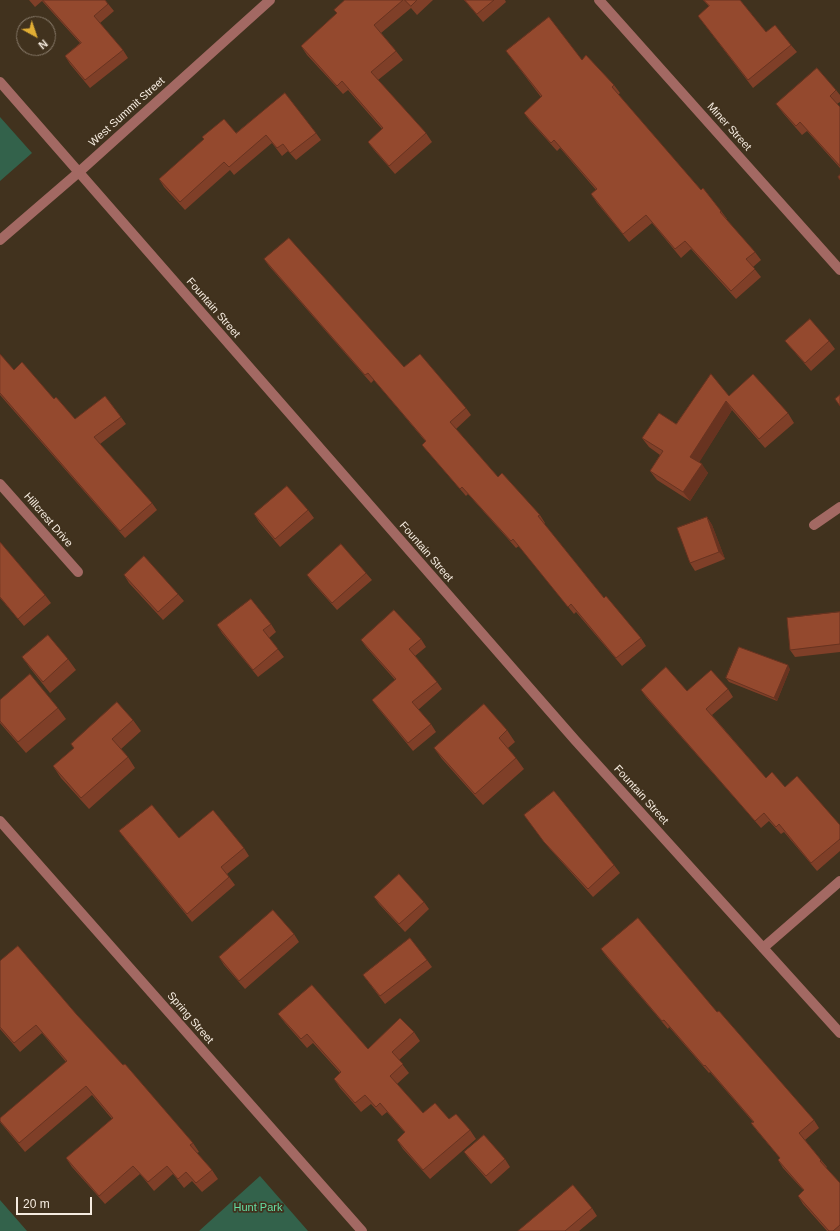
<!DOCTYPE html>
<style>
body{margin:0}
#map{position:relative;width:840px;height:1231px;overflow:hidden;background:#41321e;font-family:Helvetica,sans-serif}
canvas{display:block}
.north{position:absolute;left:16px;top:16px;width:40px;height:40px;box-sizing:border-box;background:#41321e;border:1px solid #897c6c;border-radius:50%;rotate:140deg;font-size:11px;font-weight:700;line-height:16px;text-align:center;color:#f6ece0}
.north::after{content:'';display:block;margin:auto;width:14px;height:18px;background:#e2ae34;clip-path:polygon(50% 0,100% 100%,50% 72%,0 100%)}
.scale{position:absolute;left:16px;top:1197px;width:76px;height:18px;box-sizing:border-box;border:2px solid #f6ece0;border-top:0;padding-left:5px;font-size:12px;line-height:14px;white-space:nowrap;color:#f6ece0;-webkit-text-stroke:3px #41321e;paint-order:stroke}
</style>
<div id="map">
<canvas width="840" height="1231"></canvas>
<div class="north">N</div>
<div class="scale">20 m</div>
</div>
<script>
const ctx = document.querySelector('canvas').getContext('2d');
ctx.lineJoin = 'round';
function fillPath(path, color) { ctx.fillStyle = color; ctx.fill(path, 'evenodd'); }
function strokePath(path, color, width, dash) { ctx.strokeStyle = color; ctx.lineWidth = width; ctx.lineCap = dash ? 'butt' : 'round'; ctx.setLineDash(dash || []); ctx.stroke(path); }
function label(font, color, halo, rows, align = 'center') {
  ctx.font = font + ' Helvetica,sans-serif'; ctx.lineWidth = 3.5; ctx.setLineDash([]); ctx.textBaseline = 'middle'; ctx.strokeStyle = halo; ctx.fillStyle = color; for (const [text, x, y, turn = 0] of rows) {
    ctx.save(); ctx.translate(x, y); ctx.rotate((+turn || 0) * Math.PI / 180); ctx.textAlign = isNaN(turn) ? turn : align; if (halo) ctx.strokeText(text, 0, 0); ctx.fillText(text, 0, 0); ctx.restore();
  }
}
fillPath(new Path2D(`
 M0 117 32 153 0 181Z
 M260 1176 308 1231H199Z
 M0 1200 27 1231H0Z`), '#33624b');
strokePath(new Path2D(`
 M599 0 840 270
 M0 82 575 740 840 1033
 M0 240 79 172 270 0
 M0 484 78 572
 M814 525 840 507
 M0 821 362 1231
 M763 948 840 881`), '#a36963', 10);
fillPath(new Path2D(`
 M29 0H105L114 11 100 23 123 50 128 58 90 88 70 64 65 56 80 43 42 1 35 7Z
 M345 0H433L417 15 411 8 381 33 396 51 403 60 378 80 426 133 432 142 395 174 374 150 368 142 382 129 348 90 343 94 307 55 301 46 337 13 334 10Z
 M464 0H505L506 2 483 22Z
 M703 0H740L766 32 791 45 797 52 753 88 698 16 709 6Z
 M506 51 582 60 614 85 620 93 618 95 701 190 721 211 727 219 726 220 755 252 761 260 753 267 761 277 736 299 691 249 681 258 652 223 629 242 597 203 591 194 596 190 560 148 557 151 530 121 524 113 541 97Z
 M836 90 840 95V102L837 104 840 107V168L807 131 802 135 783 113 776 104Z
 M236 133H316L321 140 296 160 288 151 282 156 272 143 234 175 230 170 185 210 164 187 159 179Z
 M264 259 404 367 466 408 471 415 456 429 498 477 540 515 545 523 544 524 604 598 641 638 646 646 622 666 576 612 574 614 519 546 516 548 468 494 466 496 428 452 422 445 426 442 374 380 371 383 269 266Z
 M785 341H829L835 349 811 371 791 348Z
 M0 354 14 370 54 399 75 419 121 417 126 424 100 444 152 503 157 510 125 538 0 395Z
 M729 396 788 413 794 423 765 448 732 410 699 462 708 473 690 501 657 480 650 471 660 455 649 447 642 438 676 424Z
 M308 510 314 518 280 547 259 522 254 514Z
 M707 517 712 525 725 559 695 571 690 563Z
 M0 542 45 595 51 603 24 626 0 598Z
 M366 573 372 580 337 610 312 582 307 575Z
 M124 575 178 594 184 601 163 620 129 583Z
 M840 612V652L795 657 790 650Z
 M271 624 276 632 269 638 284 657 258 677 222 633 217 625Z
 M421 639 426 647 415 656 437 682 442 689 418 710 431 724 436 732 413 751 377 707 372 700 395 680 366 647 361 640Z
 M22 657 68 659 76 670 50 693 30 668Z
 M790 669 777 701 729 682 726 678Z
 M728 689 733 697 712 715 766 778 785 787 840 825V851L817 871 784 832 781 834 769 821 761 828 646 697 641 690 687 691Z
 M0 700 58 708 66 719 26 753 0 723Z
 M133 720 141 731 121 749 128 757 135 768 89 809 61 778 53 766 74 748 71 744Z
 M507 730 515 742 508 748 516 758 524 769 483 805 442 759 434 748Z
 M524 815 614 865 620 873 593 897 550 849Z
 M119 831 244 848 249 856 227 874 235 885 192 922 125 839Z
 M374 897 424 902 429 909 405 932 379 904Z
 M294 934 299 942 245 989 224 965 219 957Z
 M601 949 717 1012 814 1120 819 1128 805 1140 821 1160 827 1167 826 1168 840 1183V1231H827L803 1204 798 1196 804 1191 783 1168 778 1160 780 1158 757 1131 751 1123 753 1122 710 1072 709 1073 669 1027 668 1029 606 956Z
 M427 960 432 967 385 1004 363 975Z
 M0 961 77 1015 193 1143 199 1152 197 1153 212 1170 218 1179 202 1192 192 1181 184 1188 173 1174 154 1191 140 1174 105 1204 72 1167 66 1158 112 1119 92 1095 25 1152 0 1122 66 1062 42 1033 20 1052 0 1029Z
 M278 1014 368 1049 414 1032 420 1041 399 1060 409 1073 397 1084 423 1113 449 1119 470 1130 476 1139 430 1179 403 1149 397 1140 405 1133 387 1112 382 1116 371 1104 361 1112 340 1088 334 1079 340 1073 313 1043 307 1048 285 1023Z
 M464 1152 505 1159 510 1167 491 1184 470 1160Z
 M592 1208 597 1216 579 1231H518Z`), '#7f3f28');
fillPath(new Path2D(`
 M726 401 732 410 697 466 690 457Z
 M702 464 708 473 690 501 683 492Z
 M707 517 712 525 725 559 719 552Z
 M788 665 790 669 777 701 774 698Z`), '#683320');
const building = new Path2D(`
 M43 0H105L108 4 94 16 123 50 85 80 65 56 81 43Z
 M345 0H403L374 25 396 51 371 72 426 133 389 166 368 142 383 128 342 81 337 86 301 46 337 13 334 10Z
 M405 0H417L411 6Z
 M465 0H494L477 14Z
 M704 0H740L766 32 775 25 791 45 748 80 698 16 709 6Z
 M549 17 582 60 586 55 614 85 612 87 701 190 703 188 721 211 720 212 755 252 746 259 755 269 731 291 685 241 675 249 646 215 623 234 591 194 597 189 554 140 551 143 524 113 542 96 506 51Z
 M817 68 836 90 830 96 840 107V166L800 122 796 126 776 104Z
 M285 93 316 133 290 153 283 144 277 148 266 135 229 167 224 162 180 202 159 179 204 139 202 137 224 119 236 133Z
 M840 175V180L838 177Z
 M289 238 404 367 420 354 466 408 450 422 498 477 502 473 540 515 538 516 604 598 606 596 641 638 616 658 571 604 568 607 513 539 511 541 462 487 460 489 422 445 426 441 368 373 365 375 264 259Z
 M810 319 829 341 805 363 785 341Z
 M0 354 14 370 22 362 54 399 56 397 75 419 105 396 121 417 94 437 152 503 120 531 0 393Z
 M711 374 729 396 753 374 788 413 759 439 726 401 690 457 702 464 683 492 650 471 663 451 642 438 659 413 676 424Z
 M840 395V406L835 399Z
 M287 486 308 510 275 539 254 514Z
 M707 517 719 552 690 563 677 528Z
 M0 542 45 595 18 619 0 597Z
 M341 544 366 573 332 603 307 575Z
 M144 556 178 594 158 612 124 575Z
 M251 599 271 624 263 630 278 649 253 670 217 625Z
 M394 610 421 639 409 649 437 682 412 702 431 724 408 743 372 700 396 679 361 640Z
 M840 612V644L790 650 787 618Z
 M48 635 68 659 43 682 22 657Z
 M739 647 788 665 774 698 726 678Z
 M666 667 687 691 711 670 728 689 706 709 766 778 772 772 785 787 797 776 840 825V839L811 863 779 824 776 827 764 813 755 821 641 690Z
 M30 674 58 708 18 742 0 721V700Z
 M117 702 133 720 112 739 128 757 81 798 53 766 74 748 71 744Z
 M484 704 507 730 499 738 516 758 475 794 434 748Z
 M554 791 614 865 588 889 544 842 524 815Z
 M152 805 179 838 213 810 244 848 221 867 229 877 187 914 119 831Z
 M399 874 424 902 399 924 374 897Z
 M273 910 294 934 239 981 219 957Z
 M638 918 717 1012 719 1011 814 1120 799 1133 821 1160 820 1161 840 1183V1225L833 1231H829L798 1196 804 1190 778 1160 780 1158 751 1123 754 1122 705 1065 704 1066 664 1020 662 1021 601 949Z
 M410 938 427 960 380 996 363 975Z
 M18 946 77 1015 123 1065 125 1064 193 1143 190 1145 212 1170 196 1183 186 1172 178 1179 167 1166 148 1182 133 1166 99 1196 66 1158 113 1118 86 1086 19 1143 0 1121V1118L67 1061 36 1025 14 1043 0 1027V961Z
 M312 985 368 1049 400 1018 414 1032 392 1052 403 1064 390 1076 423 1113 435 1103 449 1119 456 1114 470 1130 423 1170 397 1140 405 1132 380 1103 376 1107 365 1095 355 1103 334 1079 341 1072 307 1034 301 1039 278 1014Z
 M484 1135 505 1159 486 1176 464 1152Z
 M573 1185 592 1208 565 1231H518Z`);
fillPath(building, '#94492e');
strokePath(building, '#683320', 1);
label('11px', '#f6ece0', '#41321e', [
 ["West Summit Street",127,112,-42],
 ["Miner Street",729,127,48],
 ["Fountain Street",213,308,49],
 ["Hillcrest Drive",48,520,49],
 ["Fountain Street",426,552,49],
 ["Fountain Street",641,795,48],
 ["Spring Street",190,1018,49]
]);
label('11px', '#64dea4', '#41321e', [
 ["Hunt Park",258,1208]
]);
</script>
